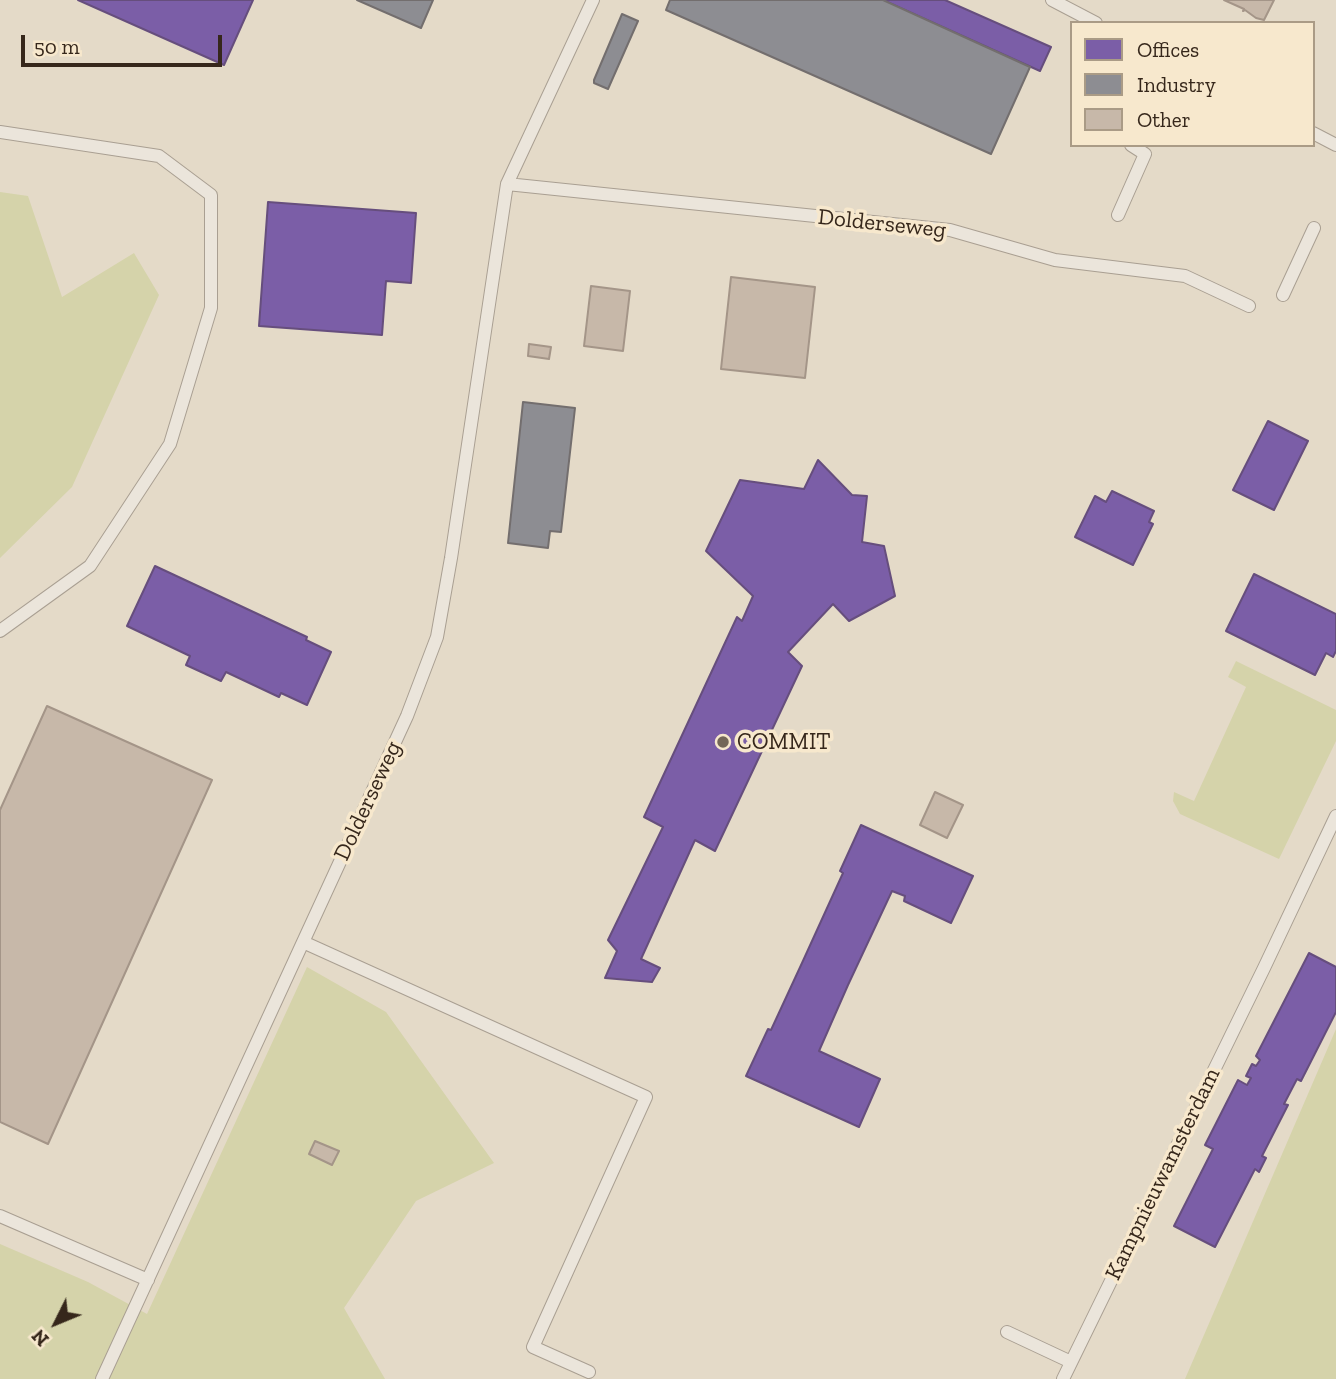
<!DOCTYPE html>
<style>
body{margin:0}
#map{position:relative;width:1336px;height:1379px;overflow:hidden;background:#e4dac8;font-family:"Zilla Slab",serif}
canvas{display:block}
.legend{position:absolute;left:1070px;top:21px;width:245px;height:126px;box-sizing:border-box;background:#f7e8cd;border:2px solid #aa9b86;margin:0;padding:9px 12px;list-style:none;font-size:21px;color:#36271b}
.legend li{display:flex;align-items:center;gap:14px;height:35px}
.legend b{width:35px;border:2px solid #aa9b86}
.north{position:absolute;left:21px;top:1288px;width:70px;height:70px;-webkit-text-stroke:5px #f7e8cd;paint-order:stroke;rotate:227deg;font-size:19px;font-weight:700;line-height:28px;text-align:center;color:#36271b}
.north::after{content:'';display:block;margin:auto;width:24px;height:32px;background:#36271b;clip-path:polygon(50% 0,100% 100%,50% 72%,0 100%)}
.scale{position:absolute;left:21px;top:35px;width:201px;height:32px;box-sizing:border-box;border:4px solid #36271b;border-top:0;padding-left:9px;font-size:21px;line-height:24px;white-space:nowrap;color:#36271b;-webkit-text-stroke:5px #f7e8cd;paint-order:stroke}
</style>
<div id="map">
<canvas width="1336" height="1379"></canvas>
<ul class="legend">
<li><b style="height:19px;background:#7b5ea7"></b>Offices</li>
<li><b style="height:19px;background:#8d8d92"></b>Industry</li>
<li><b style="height:19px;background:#c7b8a9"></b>Other</li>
</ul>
<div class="north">N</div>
<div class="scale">50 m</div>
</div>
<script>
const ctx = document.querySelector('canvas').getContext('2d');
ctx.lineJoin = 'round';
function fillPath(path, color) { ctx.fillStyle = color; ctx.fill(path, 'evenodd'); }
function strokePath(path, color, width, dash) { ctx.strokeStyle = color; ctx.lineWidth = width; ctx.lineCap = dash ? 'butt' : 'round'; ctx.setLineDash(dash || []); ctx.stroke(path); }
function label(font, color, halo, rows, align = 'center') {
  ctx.font = font + ' "Zilla Slab",serif'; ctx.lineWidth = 7; ctx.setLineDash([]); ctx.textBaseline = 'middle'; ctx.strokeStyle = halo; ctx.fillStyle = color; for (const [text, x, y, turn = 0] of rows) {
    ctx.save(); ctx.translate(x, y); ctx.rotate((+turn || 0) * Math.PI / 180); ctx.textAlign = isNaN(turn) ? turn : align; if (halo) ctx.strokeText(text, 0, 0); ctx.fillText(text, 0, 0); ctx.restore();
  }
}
fillPath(new Path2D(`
 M0 192 28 196 62 297 134 253 159 295 72 487 0 558Z
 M1236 661 1336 710V741L1279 859 1180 814 1173 801 1174 792 1194 801 1246 687 1228 677Z
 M307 967 386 1012 494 1163 416 1201 344 1308 385 1379H0V1244L88 1282 147 1314Z
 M1336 1029V1379H1185Z`), '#d5d3aa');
const offices = new Path2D(`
 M78 0H253L224 65Z
 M883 0H945L1051 47 1040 71Z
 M268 202 416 213 411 283 386 281 382 335 259 326Z
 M1268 421 1308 441 1274 510 1233 490Z
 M818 460 852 495 867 496 862 542 884 546 895 596 849 621 833 604 788 652 802 666 715 851 695 840 641 959 660 968 652 982 605 978 617 951 608 940 663 827 644 817 737 617 742 621 753 596 706 551 740 480 804 489Z
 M1112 491 1154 511 1149 522 1153 524 1133 565 1075 537 1095 496 1106 502Z
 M155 566 307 637 306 640 331 652 307 705 281 693 279 697 226 672 221 681 186 665 190 656 127 626Z
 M1254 574 1336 614V651L1333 657 1326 653 1315 675 1226 631Z
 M861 825 973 876 951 923 904 901 905 896 892 891 848 985 819 1051 880 1079 859 1127 746 1076 768 1029 771 1030 802 963 843 873 840 871Z
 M1309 953 1336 967V1012L1301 1081 1297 1079 1284 1104 1288 1105 1262 1156 1266 1158 1259 1172 1255 1169 1215 1247 1174 1226 1213 1149 1205 1145 1238 1080 1247 1085 1251 1078 1246 1076 1252 1064 1256 1066 1260 1060 1256 1056Z`);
fillPath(offices, '#7b5ea7');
strokePath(offices, '#664e7d', 2);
const industry = new Path2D(`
 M357 0H433L421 28Z
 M670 0H883L1030 67 991 154 666 10Z
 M622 14 638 21 608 89 594 83V80Z
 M523 402 575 408 561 532 550 531 548 548 508 543Z`);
fillPath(industry, '#8d8d92');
strokePath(industry, '#736e6e', 2);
const building = new Path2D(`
 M1224 0H1274L1264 20 1256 18 1245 10 1243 11 1244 9Z
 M731 277 815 287 805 378 721 369Z
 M591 286 630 291 623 351 584 346Z
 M529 344 551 347 549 359 528 356Z
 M47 706 212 780 48 1144 0 1122V810Z
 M935 792 963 805 947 838 920 825Z
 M315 1141 339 1151 332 1165 309 1154Z`);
fillPath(building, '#c7b8a9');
strokePath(building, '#a49588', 2);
const service = new Path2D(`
 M1052 0 1096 23
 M0 132 159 156 211 195V308L170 444 90 566 0 631
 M1313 133 1336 145
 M507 184 950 230 1055 260 1185 276 1249 306
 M1118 215 1145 154 1131 145
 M1283 295 1314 228
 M303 942 646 1097 533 1347 589 1372
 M0 1216 148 1280
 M1007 1332 1071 1362
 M102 1379 407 716 437 637 451 558 507 184 593 0
 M1063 1379 1264 968 1336 816`);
strokePath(service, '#a99f92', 14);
strokePath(service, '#ebe5db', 12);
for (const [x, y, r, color] of [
 [723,742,7,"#736658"]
]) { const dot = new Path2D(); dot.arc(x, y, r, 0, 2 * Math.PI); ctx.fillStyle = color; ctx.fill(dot); strokePath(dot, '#f7e8cd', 2.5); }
label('23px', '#36271b', '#f7e8cd', [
 ["Dolderseweg",882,224,6],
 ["Dolderseweg",368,801,-65],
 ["Kampnieuwamsterdam",1163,1174,-64]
]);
label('23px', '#36271b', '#f7e8cd', [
 ["COMMIT",737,742]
], 'left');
</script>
